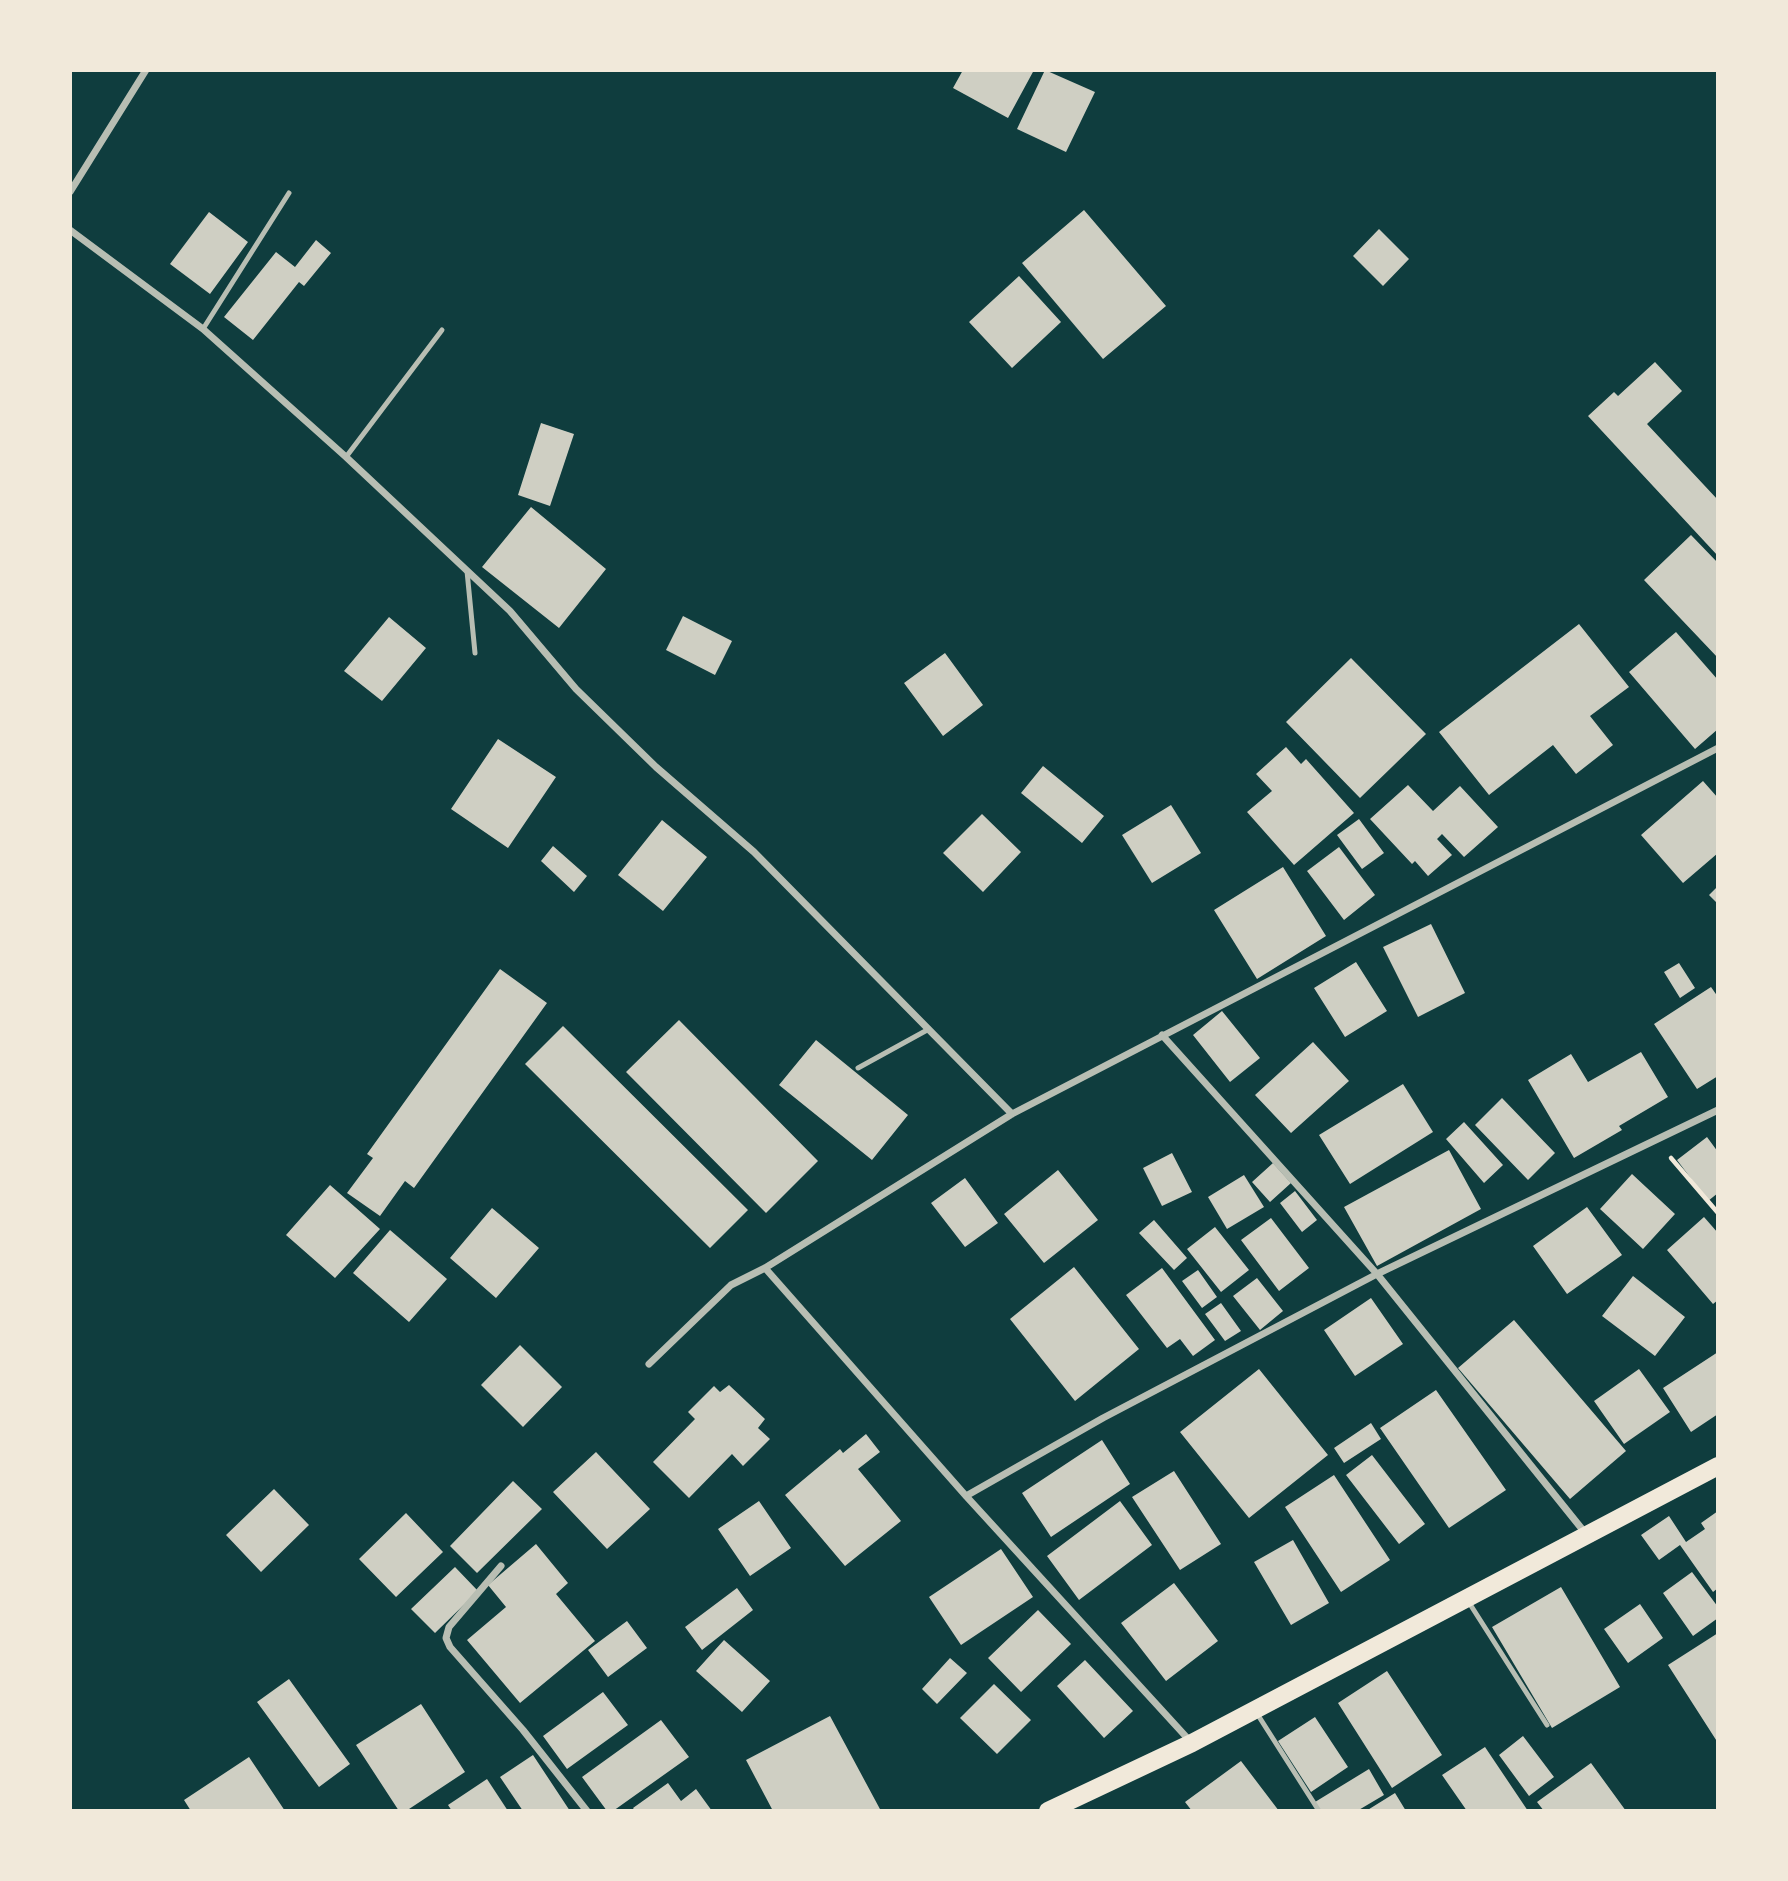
<!DOCTYPE html>
<style>
body{margin:0}
#map{position:relative;width:1788px;height:1881px;overflow:hidden;background:#0f3d3e;font-family:Karla,sans-serif}
canvas{display:block}
.frame{position:absolute;inset:0;border:72px solid #f1e9da;pointer-events:none}
</style>
<div id="map">
<canvas width="1788" height="1881"></canvas>
<div class="frame"></div>
</div>
<script>
const ctx = document.querySelector('canvas').getContext('2d');
ctx.lineJoin = 'round';
function fillPath(path, color) { ctx.fillStyle = color; ctx.fill(path, 'evenodd'); }
function strokePath(path, color, width, dash) { ctx.strokeStyle = color; ctx.lineWidth = width; ctx.lineCap = dash ? 'butt' : 'round'; ctx.setLineDash(dash || []); ctx.stroke(path); }
fillPath(new Path2D(`
 M963 70H1034L1008 118 953 88Z
 M1045 70 1095 92 1066 152 1017 129Z
 M1084 210 1166 306 1103 359 1022 263Z
 M209 212 248 242 210 294 170 264Z
 M1379 229 1409 259 1383 286 1353 256Z
 M316 240 331 253 304 286 299 282 253 340 224 317 276 252 295 267Z
 M1019 276 1061 322 1012 368 969 322Z
 M1655 362 1682 391 1647 424 1718 500V556L1588 416 1614 392 1618 396Z
 M541 423 574 434 550 506 518 495Z
 M531 507 606 569 559 628 482 567Z
 M1691 535 1718 563V658L1644 580Z
 M683 616 732 641 715 675 666 650Z
 M389 617 426 648 382 701 344 671Z
 M1579 624 1629 687 1590 716 1613 745 1576 774 1553 745 1489 795 1439 732Z
 M1676 632 1718 680V729L1695 749 1629 672Z
 M945 653 983 705 943 736 904 683Z
 M1351 658 1426 734 1360 798 1286 722Z
 M498 739 556 777 508 848 451 809Z
 M1286 747 1301 764 1306 759 1354 813 1294 865 1247 812 1272 791 1256 774Z
 M1043 766 1104 816 1082 843 1021 793Z
 M1703 781 1718 798V853L1683 883 1641 835Z
 M1408 785 1433 811 1460 786 1498 827 1464 857 1442 834 1437 839 1452 855 1428 876 1415 861 1412 864 1370 819Z
 M1171 805 1201 853 1152 883 1122 835Z
 M982 814 1021 852 983 892 943 853Z
 M1359 819 1384 853 1362 869 1337 835Z
 M662 820 707 857 663 911 618 875Z
 M553 846 587 876 574 892 541 861Z
 M1339 847 1375 895 1344 920 1307 871Z
 M1283 867 1326 936 1257 979 1214 910Z
 M1718 886V904L1709 895Z
 M1431 924 1465 993 1418 1017 1383 947Z
 M1356 962 1387 1011 1345 1037 1314 988Z
 M1679 963 1695 988 1680 998 1664 972Z
 M500 969 547 1003 414 1188 405 1181 380 1216 347 1193 373 1158 367 1154Z
 M1711 987 1718 997V1076L1697 1089 1654 1024Z
 M1222 1011 1260 1058 1230 1082 1193 1035Z
 M679 1020 818 1161 766 1213 626 1072Z
 M563 1026 748 1210 710 1248 525 1064Z
 M816 1040 908 1115 872 1160 779 1085Z
 M1313 1042 1349 1081 1291 1133 1255 1095Z
 M1641 1052 1668 1097 1619 1126 1622 1130 1574 1158 1528 1080 1571 1054 1588 1082Z
 M1403 1084 1433 1132 1350 1184 1319 1135Z
 M1502 1098 1555 1153 1528 1180 1475 1125Z
 M1464 1122 1503 1165 1484 1183 1446 1139Z
 M1707 1137 1718 1152V1193L1708 1201 1677 1160Z
 M1449 1150 1481 1209 1377 1266 1344 1207Z
 M1172 1153 1192 1192 1162 1206 1143 1168Z
 M1273 1163 1291 1183 1270 1202 1252 1182Z
 M1058 1170 1098 1220 1044 1263 1004 1214Z
 M1632 1174 1675 1214 1643 1249 1600 1209Z
 M1244 1175 1264 1207 1227 1229 1208 1197Z
 M965 1178 998 1223 965 1247 931 1203Z
 M330 1185 380 1229 335 1278 286 1235Z
 M1295 1191 1317 1220 1302 1232 1280 1203Z
 M1587 1207 1622 1255 1567 1294 1533 1246Z
 M492 1208 539 1248 496 1298 450 1258Z
 M1704 1217 1718 1233V1300L1713 1304 1667 1250Z
 M1271 1218 1309 1268 1279 1291 1241 1240Z
 M1154 1220 1187 1258 1174 1270 1139 1233Z
 M1215 1227 1249 1270 1221 1292 1187 1249Z
 M390 1230 447 1279 409 1322 353 1273Z
 M1074 1267 1139 1349 1075 1401 1010 1319Z
 M1162 1268 1215 1340 1193 1356 1180 1339 1167 1348 1126 1295Z
 M1198 1270 1217 1297 1202 1308 1182 1281Z
 M1633 1276 1685 1317 1655 1356 1602 1316Z
 M1257 1278 1283 1311 1260 1330 1233 1296Z
 M1371 1298 1403 1344 1355 1376 1324 1330Z
 M1221 1303 1241 1331 1225 1341 1205 1314Z
 M1514 1320 1626 1451 1570 1499 1458 1368Z
 M520 1345 562 1387 523 1427 481 1385Z
 M1718 1352V1414L1691 1432 1663 1388Z
 M1259 1369 1328 1455 1249 1518 1180 1432Z
 M1639 1369 1670 1412 1624 1444 1594 1401Z
 M729 1385 765 1419 758 1428 770 1439 743 1466 732 1454 689 1498 653 1462 695 1419 688 1412 714 1386 720 1392Z
 M1436 1390 1506 1490 1449 1528 1380 1428Z
 M1371 1423 1381 1439 1344 1463 1334 1448Z
 M866 1434 880 1452 858 1469 901 1521 845 1566 785 1495 840 1449 843 1453Z
 M1102 1440 1130 1484 1051 1537 1022 1493Z
 M596 1452 650 1509 607 1549 553 1492Z
 M1372 1455 1425 1524 1399 1544 1346 1475Z
 M1174 1471 1221 1544 1180 1570 1132 1497Z
 M1334 1475 1390 1560 1341 1592 1285 1507Z
 M513 1481 542 1509 477 1573 450 1546Z
 M274 1489 309 1525 261 1572 226 1535Z
 M759 1501 791 1548 750 1576 718 1529Z
 M1120 1501 1152 1545 1079 1600 1047 1556Z
 M1718 1511V1588L1713 1592 1680 1545 1659 1560 1641 1535 1669 1516 1686 1542 1705 1529 1701 1523Z
 M406 1513 443 1552 396 1597 359 1559Z
 M1293 1540 1329 1603 1291 1625 1254 1562Z
 M536 1544 568 1583 556 1594 595 1641 520 1703 467 1640 506 1607 488 1585Z
 M1001 1549 1033 1597 961 1645 929 1597Z
 M455 1567 478 1591 435 1633 411 1609Z
 M1692 1572 1718 1607V1618L1693 1636 1663 1593Z
 M1174 1583 1218 1641 1166 1681 1121 1623Z
 M1561 1587 1620 1687 1552 1728 1492 1627Z
 M737 1588 753 1610 702 1650 685 1627Z
 M1640 1604 1663 1638 1628 1663 1604 1629Z
 M1038 1610 1071 1644 1021 1692 988 1658Z
 M627 1621 647 1648 608 1677 588 1650Z
 M1718 1633V1743L1668 1665Z
 M724 1640 770 1681 742 1712 696 1671Z
 M950 1658 967 1673 937 1704 922 1689Z
 M1085 1660 1133 1711 1104 1738 1057 1686Z
 M1387 1671 1442 1755 1392 1788 1338 1703Z
 M289 1679 350 1764 319 1787 257 1702Z
 M994 1684 1031 1720 997 1754 960 1718Z
 M603 1692 628 1725 567 1769 543 1736Z
 M421 1704 465 1772 406 1811H399L356 1745Z
 M830 1716 881 1811H773L746 1760Z
 M1315 1717 1348 1767 1311 1792 1278 1741Z
 M661 1720 689 1757 613 1811H607L582 1777Z
 M1523 1736 1554 1777 1529 1796 1499 1755Z
 M1485 1747 1528 1811H1467L1442 1775Z
 M533 1755 570 1811H523L500 1777Z
 M249 1757 285 1811H191L184 1800Z
 M1241 1761 1279 1811H1192L1185 1802Z
 M1591 1763 1626 1811H1544L1537 1802Z
 M1369 1769 1384 1795 1357 1811H1320L1315 1802Z
 M487 1779 508 1811H452L448 1805Z
 M668 1783 681 1801 696 1789 712 1811H635L633 1808Z
 M1395 1793 1406 1811H1366Z`), '#cfcfc3');
strokePath(new Path2D(`
 M1671 1158 1718 1213`), '#f1e9da', 4.5);
strokePath(new Path2D(`
 M203 329 289 193
 M346 457 442 330
 M467 571 475 653
 M858 1068 929 1029
 M1468 1601 1547 1725
 M1256 1712 1319 1811`), '#b8beb3', 5);
strokePath(new Path2D(`
 M70 192 146 70
 M70 230 203 329 346 457 510 611 576 689 656 767 754 852 1012 1114
 M1162 1035 1377 1274 1586 1534
 M765 1268 966 1496 1190 1741
 M649 1364 731 1285 765 1268 1012 1114 1718 748
 M966 1496 1103 1418 1377 1274 1718 1110
 M501 1566 449 1627 446 1638 450 1647 523 1730 587 1811`), '#b8beb3', 7);
strokePath(new Path2D(`
 M1048 1811 1192 1743 1718 1466`), '#f1e9da', 18);
</script>
